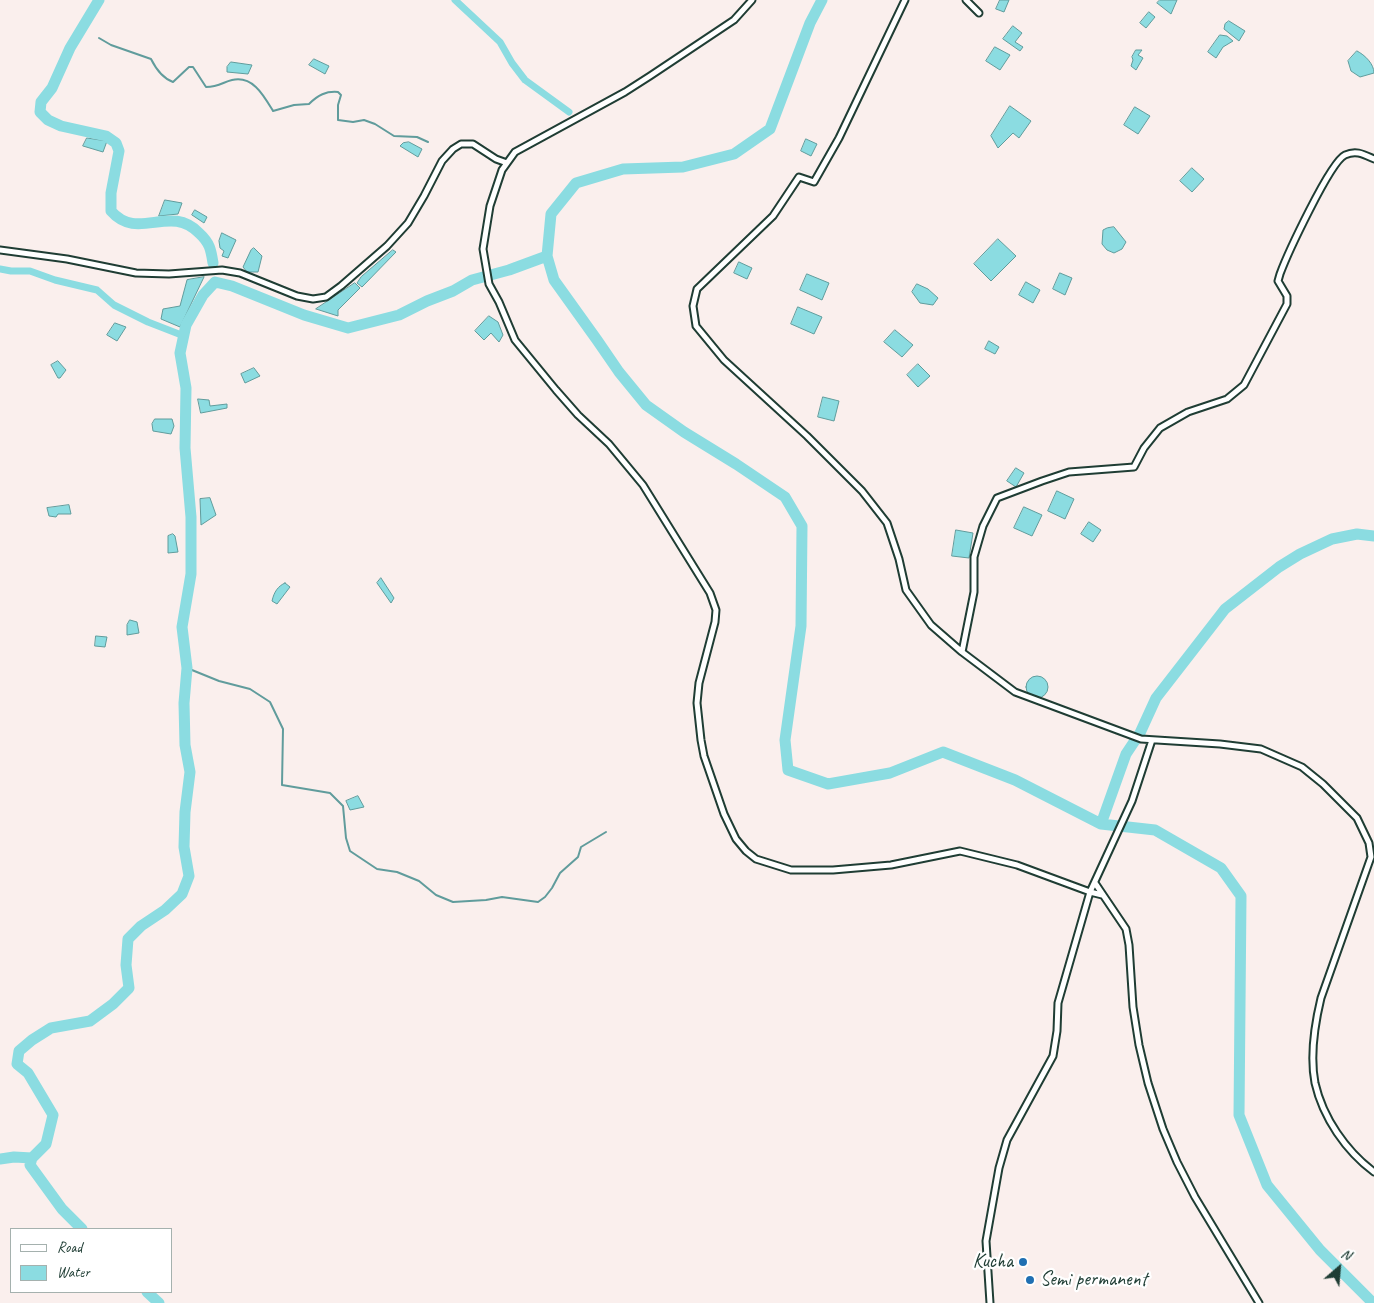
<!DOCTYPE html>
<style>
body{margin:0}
#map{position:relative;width:1374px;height:1303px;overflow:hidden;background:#faefed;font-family:Caveat,sans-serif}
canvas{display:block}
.legend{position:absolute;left:10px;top:1228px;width:162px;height:65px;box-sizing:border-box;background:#fff;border:1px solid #a5b1ae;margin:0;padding:6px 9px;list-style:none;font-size:15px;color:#1f3d34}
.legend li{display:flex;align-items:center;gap:10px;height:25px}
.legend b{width:25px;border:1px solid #a5b1ae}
.north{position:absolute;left:1314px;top:1243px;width:50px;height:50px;-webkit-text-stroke:4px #fff;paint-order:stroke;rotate:27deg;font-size:14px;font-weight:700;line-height:20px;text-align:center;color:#1f3d34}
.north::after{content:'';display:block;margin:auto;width:18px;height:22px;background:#1f3d34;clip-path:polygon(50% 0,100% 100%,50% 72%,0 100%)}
</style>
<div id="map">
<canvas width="1374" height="1303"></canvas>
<ul class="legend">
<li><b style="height:6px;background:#fff"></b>Road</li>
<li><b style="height:14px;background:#8bdce1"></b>Water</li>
</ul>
<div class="north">N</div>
</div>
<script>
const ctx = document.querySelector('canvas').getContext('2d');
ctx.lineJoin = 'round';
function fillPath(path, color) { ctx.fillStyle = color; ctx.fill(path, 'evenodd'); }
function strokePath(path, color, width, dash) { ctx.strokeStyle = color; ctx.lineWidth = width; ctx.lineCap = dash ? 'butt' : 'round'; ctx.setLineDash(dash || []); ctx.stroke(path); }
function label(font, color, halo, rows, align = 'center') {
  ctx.font = font + ' Caveat,sans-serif'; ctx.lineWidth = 4.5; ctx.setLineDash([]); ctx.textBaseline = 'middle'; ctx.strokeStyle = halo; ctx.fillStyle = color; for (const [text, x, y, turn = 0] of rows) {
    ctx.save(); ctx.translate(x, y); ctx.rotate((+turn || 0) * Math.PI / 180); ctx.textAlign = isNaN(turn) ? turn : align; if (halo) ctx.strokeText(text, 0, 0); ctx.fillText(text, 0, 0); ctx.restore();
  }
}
const water = new Path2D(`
 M1000 0H1009L1004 12 996 9Z
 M1160 0H1177L1171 14 1157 3Z
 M1149 12 1155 17 1146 28 1140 23Z
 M1229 21 1245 31 1239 41 1224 29 1225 24Z
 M1013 26 1022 33 1015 42 1023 47 1020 51 1003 39Z
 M1220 35 1227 36 1233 41 1223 47 1216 58 1208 52Z
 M995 47 1010 55 1000 70 986 61Z
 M1136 50H1142L1138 55 1143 58 1136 70 1131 66 1133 60 1132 57Z
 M1357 51C1365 55 1374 64 1374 73L1360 77 1351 71 1348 61Z
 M314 59 329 66 325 74 309 65Z
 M231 62 252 65 248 74 227 72V67Z
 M1010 106 1031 121 1019 138 1013 133 998 148 991 136Z
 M1135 107 1150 116 1138 134 1124 125Z
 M87 138 107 141 103 152 83 146Z
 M806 139 817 144 811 156 801 151Z
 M409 142 422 149 418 157 400 146 403 143Z
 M1192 168 1204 179 1192 192 1180 181Z
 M165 200 182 203 178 214 159 216Z
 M195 210 207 217 204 223 192 215Z
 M1114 227 1126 242 1122 249 1114 253 1107 250 1102 244 1103 230 1107 228Z
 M222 233 236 240 228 258 222 256 224 251 220 248 219 241Z
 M998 239 1016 256 991 281 974 264Z
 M254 248 262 256 258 272H247L243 267 251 250Z
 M393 250 396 252 362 287 357 283 361 277Z
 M739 262 752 268 747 279 734 273Z
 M1060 273 1072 278 1065 295 1053 289Z
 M807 274 829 283 822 300 800 290Z
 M204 277 180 327 161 319 163 309 180 306 187 280Z
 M1026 282 1040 290 1033 303 1019 295Z
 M355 283 360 288 338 310V316L316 309Z
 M917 284 928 289 938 298 933 305 920 303 912 292Z
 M798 307 822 317 814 334 791 324Z
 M489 316 498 322 503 335 499 342 491 333 484 340 475 331Z
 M115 323 126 327 117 341 107 335Z
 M895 330 913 345 902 357 884 342Z
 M989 341 999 347 995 354 985 349Z
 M58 361 66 370 60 378H58L51 365Z
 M918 364 930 376 918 387 907 375Z
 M254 368 260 376 245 383 241 374Z
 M823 397 839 401 834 421 818 417Z
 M198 399 209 400 210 406 227 404V408L201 413Z
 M155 419H172L174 426 171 434 153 431 152 424Z
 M1016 468 1024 473 1016 487 1007 481Z
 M1057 491 1074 499 1065 519 1048 511Z
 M210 498 216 515 201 525 200 499Z
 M69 505 71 514H58L56 517 49 516 47 508Z
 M1024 507 1042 515 1032 536 1014 528Z
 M1089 522 1101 530 1093 542 1081 534Z
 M956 530 973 533 969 558 952 556Z
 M173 534 175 536 178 552 168 553V536Z
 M381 578 394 598 391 603 377 583Z
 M285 583 290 587 277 604 272 601C274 592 278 586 285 583Z
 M130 620 137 622 139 633 127 635V625Z
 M96 636 107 637 105 647 95 646Z
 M1026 687a11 11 0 1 1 22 0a11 11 0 1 1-22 0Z
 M358 796 364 807 350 810 346 801Z`);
fillPath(water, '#8bdce1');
strokePath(water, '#609c9c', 1);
strokePath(new Path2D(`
 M99 38 111 45 151 59C156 69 162 78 173 82L189 67H193L206 87C219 87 223 82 232 80 253 75 264 96 273 111L294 105 309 104C318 95 326 91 338 92L341 95 338 105V120L353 122 364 120 375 124 394 136 417 137 428 142
 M187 668 219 681 250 689 270 702 283 729 282 785 330 793 343 806 346 838 350 851 377 869 397 872 419 881 436 895 453 902 486 900 502 897 538 902 545 897 552 888 560 873 578 857 581 847 606 832`), '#609c9c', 2);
strokePath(new Path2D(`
 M455 0 500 42 512 63 525 80 569 112
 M0 269 11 271H30L55 280 97 290 114 305 148 322 184 336`), '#8bdce1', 7);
strokePath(new Path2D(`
 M99 0 70 48 52 88 41 102 40 112 48 120 61 126 106 136 116 143 119 151 111 193V211C138 242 170 203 199 233 210 243 211 250 213 263
 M822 0 810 23 770 129 734 154 683 167 623 169 576 183 551 214 547 256 554 280 597 340 619 372 646 405 684 432 736 464 785 497 802 526 801 626 785 740 788 770 828 784 890 773 943 752 1015 780 1101 824 1155 830 1221 868 1241 896 1239 1115 1267 1185 1320 1250 1373 1303
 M1101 824 1126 754 1140 733 1156 698 1225 609 1279 567 1300 554 1332 539 1357 534 1374 536
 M0 1159 14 1157 32 1158
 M82 1229 62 1209 30 1165 32 1158 46 1144 53 1115 28 1073 17 1064 19 1051 32 1040 51 1028 90 1021 113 1004 129 988 126 965 128 939 141 926 165 910 182 894 189 876 184 847 185 812 190 772 185 745 184 703 187 668 182 627 191 574V517L185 448 186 388 180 353 186 325 203 295 215 282 232 286 304 315 348 328 399 315 427 301 453 291 472 280 509 270 547 256
 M147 1292 159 1303`), '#8bdce1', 11);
const minor = new Path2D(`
 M752 0 734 20 650 76 625 92 515 152 502 170 490 206 483 249 489 284 499 302 515 340 556 390 578 415 609 444 643 485 710 593 716 610 715 622 699 683 697 703 701 740 704 756 724 814 736 839 746 851 756 859 791 870H833L891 865 960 851 1017 865 1090 892 1102 895
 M905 0 839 138 814 182 799 177 773 216 697 289 693 306 696 326 724 360 807 436 862 491 887 523 899 559 906 590 931 625 962 652 1015 692 1141 739 1220 744 1261 749 1302 767 1323 784 1357 818 1369 843 1371 857 1321 998C1315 1023 1310 1057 1315 1083 1323 1118 1346 1151 1374 1172
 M966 0 979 13
 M0 250 67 259 136 273 169 274 222 270 240 273 297 296 313 299 326 297 341 286 387 246 408 223 424 196 442 161 453 149 461 144H473L496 159 507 163
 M962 652 974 592V557L983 526 997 498 1042 481 1069 472 1134 467 1144 448 1160 428 1188 412 1227 399 1244 385 1287 304V296L1278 281 1280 274C1287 255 1330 162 1345 155 1356 150 1363 154 1374 159
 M1095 883 1126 929 1129 945 1133 1007 1139 1045 1148 1083 1163 1129 1177 1162 1195 1197 1259 1303
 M990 1303 986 1241 999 1168 1007 1140 1053 1056 1057 1031 1058 1003 1090 892 1132 801 1152 740`);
strokePath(minor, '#1f3d34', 9);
strokePath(minor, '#fff', 5);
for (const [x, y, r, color] of [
 [1023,1262,5,"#1f6fb2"],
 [1030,1280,5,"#1f6fb2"]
]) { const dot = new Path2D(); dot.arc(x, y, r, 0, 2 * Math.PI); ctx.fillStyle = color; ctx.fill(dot); strokePath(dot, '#fff', 2); }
label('20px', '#1f3d34', '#fff', [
 ["Kucha",1013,1262],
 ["Semi permanent",1040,1280,"left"]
], 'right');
</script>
